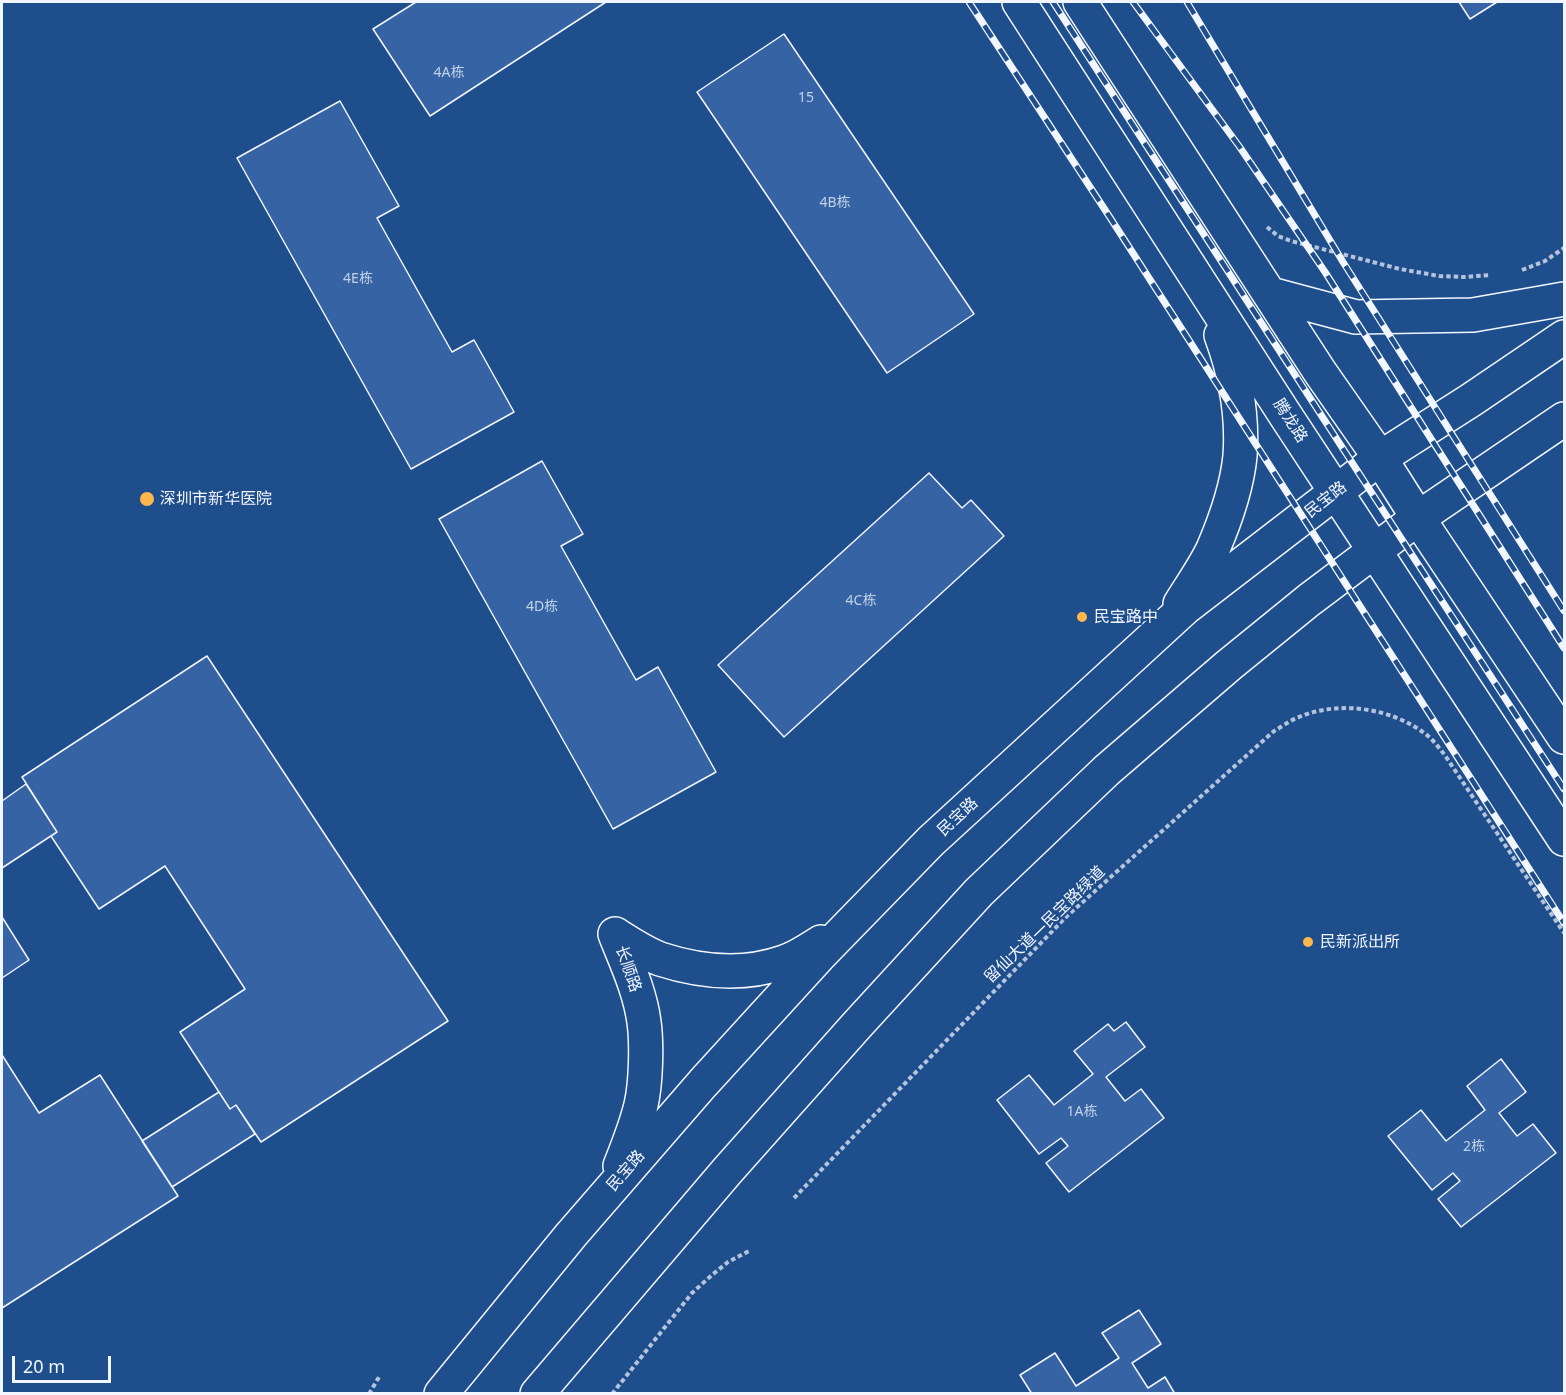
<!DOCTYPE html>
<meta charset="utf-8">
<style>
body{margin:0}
#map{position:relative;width:1566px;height:1395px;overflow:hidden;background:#1f4e8c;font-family:"Noto Sans",sans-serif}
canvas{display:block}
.frame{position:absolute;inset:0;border:3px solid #f2f6ff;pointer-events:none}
.scale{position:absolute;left:12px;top:1356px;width:99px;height:27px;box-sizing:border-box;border:3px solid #f2f6ff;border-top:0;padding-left:8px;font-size:18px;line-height:21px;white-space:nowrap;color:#f2f6ff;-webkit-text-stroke:4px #1f4e8c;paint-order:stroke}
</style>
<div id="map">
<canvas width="1566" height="1395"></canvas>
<div class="frame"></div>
<div class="scale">20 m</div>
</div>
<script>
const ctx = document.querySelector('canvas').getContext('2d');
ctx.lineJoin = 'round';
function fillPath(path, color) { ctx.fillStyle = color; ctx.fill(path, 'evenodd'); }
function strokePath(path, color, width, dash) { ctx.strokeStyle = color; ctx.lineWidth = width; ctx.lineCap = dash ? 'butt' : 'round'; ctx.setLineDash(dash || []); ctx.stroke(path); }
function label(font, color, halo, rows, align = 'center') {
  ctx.font = font + ' "Noto Sans","Noto Sans SC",sans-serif'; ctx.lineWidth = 4.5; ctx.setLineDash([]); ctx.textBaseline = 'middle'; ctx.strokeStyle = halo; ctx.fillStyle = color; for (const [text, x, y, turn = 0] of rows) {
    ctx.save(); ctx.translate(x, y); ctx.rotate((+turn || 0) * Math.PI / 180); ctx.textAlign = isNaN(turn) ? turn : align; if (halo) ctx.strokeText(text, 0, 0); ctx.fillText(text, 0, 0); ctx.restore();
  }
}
const building = new Path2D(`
 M416 2H606L430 116 373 29Z
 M1459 2H1497L1470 19Z
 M784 34 974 314 887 373 697 92Z
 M340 101 399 206 377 218 452 352 474 340 514 412 411 469 237 158Z
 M542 461 583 534 561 546 636 680 658 667 716 772 613 829 439 519Z
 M929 473 962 508 971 500 1004 536 784 737 718 665Z
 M207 656 448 1021 261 1142 236 1105 230 1109 180 1032 245 989 165 866 99 909 51 836 57 832 22 777Z
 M26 784 57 832 2 868V801Z
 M2 917 29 960 2 978Z
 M1126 1022 1145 1047 1106 1077 1125 1101 1141 1089 1164 1118 1069 1192 1046 1163 1068 1146 1061 1138 1039 1154 997 1100 1029 1075 1054 1105 1093 1074 1074 1051 1108 1024 1114 1031Z
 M2 1055 39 1113 100 1075 178 1196 2 1308Z
 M1501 1059 1526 1092 1499 1113 1517 1136 1533 1124 1556 1153 1461 1227 1438 1199 1460 1181 1453 1173 1432 1190 1388 1136 1421 1110 1446 1141 1485 1110 1467 1086Z
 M219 1092 230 1109 236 1105 255 1134 172 1187 142 1141Z
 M1139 1310 1161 1344 1132 1363 1148 1388 1165 1377 1175 1394H1032L1020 1375 1055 1353 1076 1386 1119 1358 1102 1333Z`);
fillPath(building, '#3563a3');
strokePath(building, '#f2f6ff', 1.5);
const secondary = new Path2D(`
 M1019 2 1284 413 1564 839
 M1080 2 1320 372 1380 458 1418 518 1564 737
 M1270 294 1356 317 1473 315 1564 299
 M1180 604C1191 586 1204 568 1213 549 1225 521 1237 487 1240 456 1243 415 1235 373 1221 335
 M615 934C626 962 640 991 644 1022 647 1044 646 1083 641 1105 636 1126 628 1146 620 1166
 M615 934C629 943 644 953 660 959 700 972 744 976 784 962 797 958 810 949 821 942
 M441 1394 571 1235 703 1083 819 956 931 841 1185 608 1380 458 1471 400 1564 337
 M537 1394 728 1170 857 1025 979 892 1107 770 1229 665 1309 600 1418 518 1564 419`);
strokePath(secondary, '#f2f6ff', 36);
strokePath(new Path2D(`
 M1267 227 1278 236 1291 241 1400 269 1439 276 1464 277 1491 275
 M1522 270 1545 261 1564 248
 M794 1198 1067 916 1274 731C1282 727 1290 720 1299 717 1339 700 1394 708 1428 736 1434 741 1439 748 1444 754L1564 933
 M369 1394 379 1377
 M612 1394 692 1293 712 1275 728 1262 751 1250`), '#b3c4dc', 4, [4.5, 3]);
strokePath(secondary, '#1f4e8c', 33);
const rail = new Path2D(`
 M969 2 1111 219 1564 923
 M1053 2 1564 789
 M1133 2 1239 146 1325 272 1564 648
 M1187 2 1343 262 1564 611`);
strokePath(rail, '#f2f6ff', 7);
strokePath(rail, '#1f4e8c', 4.5, [14]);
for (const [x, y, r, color] of [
 [147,499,8,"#ffb74d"],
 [1082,617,6,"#ffb74d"],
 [1308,942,6,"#ffb74d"]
]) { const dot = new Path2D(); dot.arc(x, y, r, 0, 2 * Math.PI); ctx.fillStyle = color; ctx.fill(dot); strokePath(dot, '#1f4e8c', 2); }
label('14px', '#c3d1e8', null, [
 ["4A栋",449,73],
 ["15",806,98],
 ["4B栋",835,203],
 ["4E栋",358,279],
 ["4C栋",861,601],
 ["4D栋",542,607],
 ["1A栋",1082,1112],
 ["2栋",1474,1147]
]);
label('16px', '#f2f6ff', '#1f4e8c', [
 ["腾龙路",1290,421,57],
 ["民宝路",1326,500,-38],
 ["民宝路",958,817,-43],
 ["留仙大道—民宝路绿道",1045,925,-44],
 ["长顺路",628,969,71],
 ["民宝路",626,1171,-49]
]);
label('16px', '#f2f6ff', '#1f4e8c', [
 ["深圳市新华医院",160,499],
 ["民宝路中",1094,617],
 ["民新派出所",1320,942]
], 'left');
</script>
